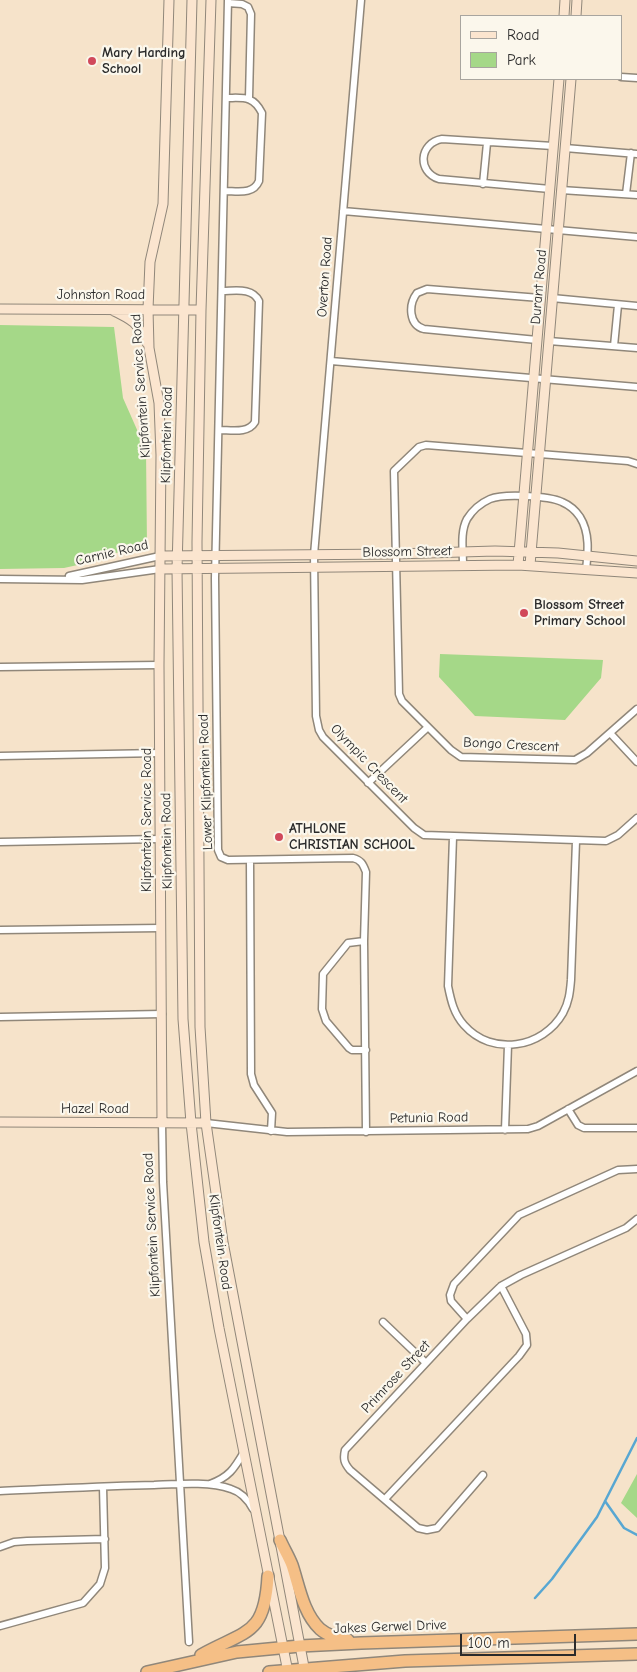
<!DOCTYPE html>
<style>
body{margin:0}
#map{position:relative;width:637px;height:1672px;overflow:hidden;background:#f6e3ca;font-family:"Comic Neue",sans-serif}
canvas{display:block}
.legend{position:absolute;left:460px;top:15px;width:162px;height:65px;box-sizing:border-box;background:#fbf7ec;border:1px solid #a8a59f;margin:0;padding:6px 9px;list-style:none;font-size:15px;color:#2b2b2b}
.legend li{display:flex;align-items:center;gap:10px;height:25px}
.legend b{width:25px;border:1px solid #a8a59f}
.scale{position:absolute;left:460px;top:1634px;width:116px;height:22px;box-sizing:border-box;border:2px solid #2b2b2b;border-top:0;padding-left:6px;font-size:15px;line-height:18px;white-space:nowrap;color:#2b2b2b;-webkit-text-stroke:4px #fbf7ec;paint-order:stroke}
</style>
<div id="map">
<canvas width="637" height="1672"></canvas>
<ul class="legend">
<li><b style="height:6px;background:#fbe5cf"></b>Road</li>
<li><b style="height:14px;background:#a5d888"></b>Park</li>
</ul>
<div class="scale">100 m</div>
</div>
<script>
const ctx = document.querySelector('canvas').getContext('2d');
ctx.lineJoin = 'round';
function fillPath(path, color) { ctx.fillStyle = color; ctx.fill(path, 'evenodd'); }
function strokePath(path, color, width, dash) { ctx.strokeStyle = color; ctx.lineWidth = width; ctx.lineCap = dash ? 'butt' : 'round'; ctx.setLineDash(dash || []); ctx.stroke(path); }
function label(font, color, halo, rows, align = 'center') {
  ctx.font = font + ' "Comic Neue",sans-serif'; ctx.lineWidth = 4.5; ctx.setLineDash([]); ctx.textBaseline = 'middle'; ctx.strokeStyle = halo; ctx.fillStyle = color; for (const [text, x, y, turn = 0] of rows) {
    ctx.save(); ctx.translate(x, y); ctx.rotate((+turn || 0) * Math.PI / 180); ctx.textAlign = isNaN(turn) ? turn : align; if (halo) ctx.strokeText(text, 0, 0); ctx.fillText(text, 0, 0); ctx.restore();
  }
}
fillPath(new Path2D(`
 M0 325 114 327 123 398 146 450 147 547 141 552 110 553 109 558 64 568 0 569Z
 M440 654 603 660 601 678 565 720 475 716 439 677Z
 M637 1474V1518L621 1503Z`), '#a5d888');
strokePath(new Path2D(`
 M605 1501 624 1528 637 1535
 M535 1598 552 1579 597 1517 637 1438`), '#58a7d2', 2.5);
const street = new Path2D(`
 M228 0 215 578 218 850 221 857 228 860 353 858C361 860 363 864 366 872L364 941 366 1132
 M361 0 314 555 316 716 319 730 323 737 414 828 424 835 606 841 618 835 637 818
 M228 3 242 4 248 7 251 14 249 98
 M621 77 637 78
 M565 148 637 154
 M483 184 487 143
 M550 189 439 179C417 172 419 143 442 139L553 146
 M561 190 637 195
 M224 191C238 191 253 195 259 181L262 113C253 95 243 98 226 98
 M626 194 631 153
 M343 211 637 237
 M552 298 637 306
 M537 340 424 329C409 325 408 305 417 293L427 289 540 298
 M549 341 637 348
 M614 346 618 305
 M331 361 637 387
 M219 430C231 430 248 434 255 422L259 301C252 287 235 291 222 291
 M637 464 628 461 426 445 419 447 394 471 399 694 402 701 451 750 461 757 575 760 587 753 637 709
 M463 565C463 550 460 532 467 519 472 511 481 503 490 499 504 493 549 496 562 502 569 505 576 511 580 517 590 533 588 552 586 570
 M69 576 160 556
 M0 579 82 580 160 569
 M0 667 159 665
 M610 733 637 762
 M0 756 160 753
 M368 783 428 727
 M453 837 448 986C451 1001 454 1014 464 1025 492 1057 543 1048 563 1013 569 1002 570 992 571 980L576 841
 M0 842 160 839
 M250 860 251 1074 254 1085 272 1113 271 1131
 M0 930 161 928
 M364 941 348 943 323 974 322 1009 326 1021 349 1048 352 1050H366
 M0 1017 162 1014
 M568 1109 578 1125 584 1128H637
 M162 1123 163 1182 189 1642
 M206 1123 287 1132 528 1129 538 1126 637 1071
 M505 1130 508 1045
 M467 1319 451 1301 450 1295 454 1284 519 1215 618 1170 637 1169
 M383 1322 426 1363
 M483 1475 437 1528 427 1530 418 1528 350 1470C344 1463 343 1459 345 1450L467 1319 501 1286 521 1275 626 1228 637 1219
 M210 1484C229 1477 234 1469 244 1452
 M0 1491C51 1489 103 1486 154 1485 177 1484 209 1481 231 1489 241 1492 248 1500 253 1509
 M385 1499 519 1356 527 1345 526 1334 501 1286
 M0 1547 14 1542 27 1541 105 1539
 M0 1626 83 1603 100 1584 105 1568 103 1487`);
const secondary = new Path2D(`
 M192 0 177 569 183 1019 191 1123 204 1242 219 1328 288 1672
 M211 0 201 310 197 542 200 1027 206 1123 223 1242 305 1672
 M564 16 565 0
 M576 16 577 0
 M0 309 201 310
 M112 310C131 319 139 323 147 343
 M160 556 395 554 495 551 558 553 637 561
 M518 565 559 79
 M530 565 571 79
 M160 569 518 565 637 573
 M0 1122 206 1123
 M162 1123 159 665 161 455 159 403 149 348 148 309 150 262 163 204 169 0`);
const highway = new Path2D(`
 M280 1540C284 1549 289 1557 292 1565 299 1586 303 1613 320 1629 328 1636 338 1638 348 1640
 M201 1655C246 1630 265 1636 268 1576
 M147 1672 237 1652 300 1646 361 1643 637 1634
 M269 1672 405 1661 637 1654`);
strokePath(street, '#90877a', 9);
strokePath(secondary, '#90877a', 11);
strokePath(highway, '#90877a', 14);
strokePath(street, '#fff', 6);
strokePath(secondary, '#fbe5cf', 9);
strokePath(highway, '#f5bf86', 11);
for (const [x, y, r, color] of [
 [92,61,5,"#d1495b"],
 [524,613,5,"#d1495b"],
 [279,837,5,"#d1495b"]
]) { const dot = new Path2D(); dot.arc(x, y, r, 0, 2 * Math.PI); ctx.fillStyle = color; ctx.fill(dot); strokePath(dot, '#fbf7ec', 2); }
label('bold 14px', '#2b2b2b', '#fbf7ec', [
 ["Mary Harding",102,53],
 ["School",102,69],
 ["Blossom Street",534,605],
 ["Primary School",534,621],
 ["ATHLONE",289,829],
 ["CHRISTIAN SCHOOL",289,845]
], 'left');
label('14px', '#2b2b2b', '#fbf7ec', [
 ["Overton Road",325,277,-86],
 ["Durant Road",539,287,-85],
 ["Johnston Road",101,295],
 ["Klipfontein Service Road",141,386,-94],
 ["Klipfontein Road",167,435,-89],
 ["Blossom Street",407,552,-1],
 ["Carnie Road",112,553,-13],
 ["Bongo Crescent",511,745,3],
 ["Olympic Crescent",369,764,46],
 ["Lower Klipfontein Road",206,782,-92],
 ["Klipfontein Service Road",147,820,-90],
 ["Klipfontein Road",167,841,-91],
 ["Hazel Road",95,1109],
 ["Petunia Road",429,1118,-1],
 ["Klipfontein Service Road",152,1225,-93],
 ["Klipfontein Road",220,1242,82],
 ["Primrose Street",396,1377,-47],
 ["Jakes Gerwel Drive",390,1627,-2]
]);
</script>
